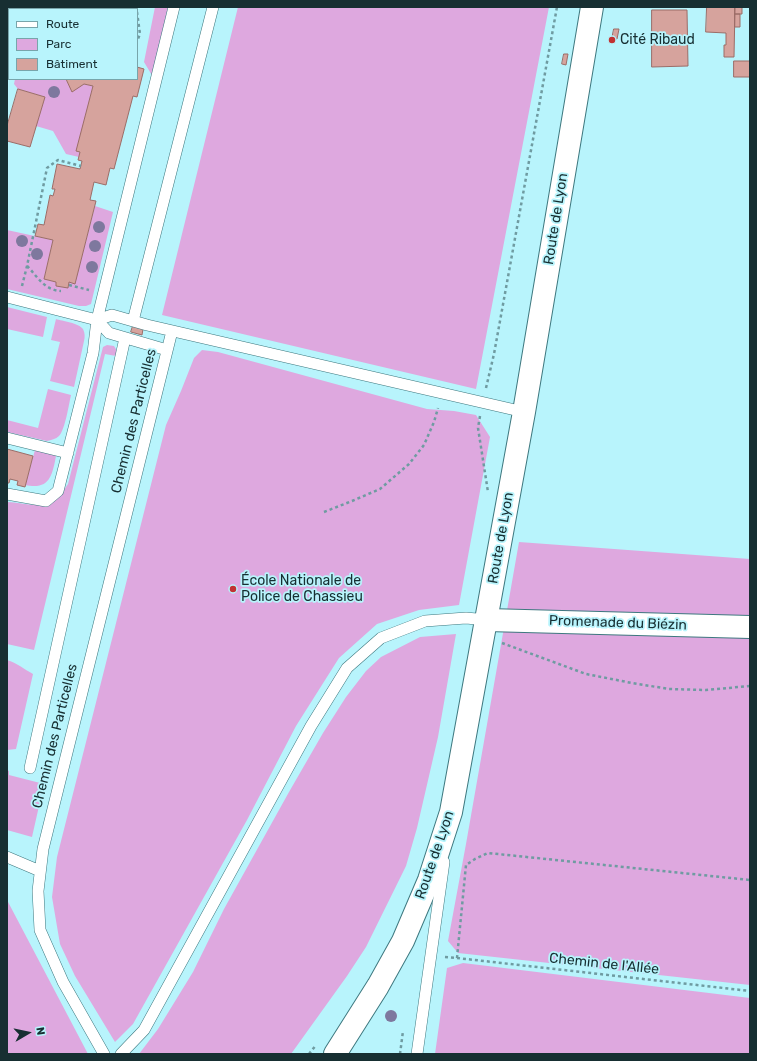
<!DOCTYPE html>
<meta charset="utf-8">
<style>
body{margin:0}
#map{position:relative;width:757px;height:1061px;overflow:hidden;background:#b8f4fc;font-family:Rubik,sans-serif}
canvas{display:block}
.frame{position:absolute;inset:0;border:8px solid #172f32;pointer-events:none}
.legend{position:absolute;left:8px;top:8px;width:130px;height:72px;box-sizing:border-box;background:#b8f4fc;border:1px solid #78a5ab;margin:0;padding:5px 7px;list-style:none;font-size:12px;color:#172f32}
.legend li{display:flex;align-items:center;gap:8px;height:20px}
.legend b{width:20px;border:1px solid #78a5ab}
.north{position:absolute;left:8px;top:1013px;width:40px;height:40px;-webkit-text-stroke:3px #b8f4fc;paint-order:stroke;rotate:81deg;font-size:11px;font-weight:700;line-height:16px;text-align:center;color:#172f32}
.north::after{content:'';display:block;margin:auto;width:14px;height:18px;background:#172f32;clip-path:polygon(50% 0,100% 100%,50% 72%,0 100%)}
</style>
<div id="map">
<canvas width="757" height="1061"></canvas>
<div class="frame"></div>
<ul class="legend">
<li><b style="height:5px;background:#fff"></b>Route</li>
<li><b style="height:11px;background:#dea8df"></b>Parc</li>
<li><b style="height:11px;background:#d6a39d"></b>Bâtiment</li>
</ul>
<div class="north">N</div>
</div>
<script>
const ctx = document.querySelector('canvas').getContext('2d');
ctx.lineJoin = 'round';
function fillPath(path, color) { ctx.fillStyle = color; ctx.fill(path, 'evenodd'); }
function strokePath(path, color, width, dash) { ctx.strokeStyle = color; ctx.lineWidth = width; ctx.lineCap = dash ? 'butt' : 'round'; ctx.setLineDash(dash || []); ctx.stroke(path); }
function label(font, color, halo, rows, align = 'center') {
  ctx.font = font + ' Rubik,sans-serif'; ctx.lineWidth = 3.5; ctx.setLineDash([]); ctx.textBaseline = 'middle'; ctx.strokeStyle = halo; ctx.fillStyle = color; for (const [text, x, y, turn = 0] of rows) {
    ctx.save(); ctx.translate(x, y); ctx.rotate((+turn || 0) * Math.PI / 180); ctx.textAlign = isNaN(turn) ? turn : align; if (halo) ctx.strokeText(text, 0, 0); ctx.fillText(text, 0, 0); ctx.restore();
  }
}
fillPath(new Path2D(`
 M155 7H168L153 77 144 62Z
 M238 7H549L476 389 162 315Z
 M15 79H66L72 91 84 84 93 86 77 151 80 152 79 157 66 154 53 131 36 126 45 97 18 89 14 84Z
 M95 206 113 212 91 304 86 306H79L7 289V230L53 240 44 279 56 282V286L68 288 69 282 75 283Z
 M7 307 47 317 43 337 7 329Z
 M56 319C62 321 79 323 83 329 85 333 85 337 84 341L74 387 50 381 60 342 51 340Z
 M107 345 114 346 117 351 116 356 105 354 34 650 7 644V502C36 504 49 513 68 484L103 347Z
 M202 350 218 352 427 409 454 411 476 415 490 437 459 605 419 610 377 624 339 658 296 726 247 820 133 1024 115 1042 75 976 60 944 52 897 57 857 166 425 181 391 194 358Z
 M48 389 71 395C69 404 65 430 59 436 56 439 51 440 47 441L7 432V420L38 428Z
 M35 450 50 452 56 456C52 477 49 490 25 485Z
 M519 542 750 559V985L458 953 448 941 466 844Z
 M456 634 438 737 417 828 406 866 366 947 347 976 291 1054H139L158 1029 193 972 224 909 289 792 323 733 346 697 366 671 381 657 420 637Z
 M7 660C17 663 24 669 33 674L16 749 7 750Z
 M7 770 9 771V775L44 784 32 837 7 830Z
 M7 900 88 1054H7Z
 M463 963 750 998V1054H435L447 968Z`), '#dea8df');
const building = new Path2D(`
 M22 7H104L105 9H23Z
 M707 7H735L734 57H724V45H726V33L706 32Z
 M735 7H742V14H735Z
 M652 10H687L688 66 652 67Z
 M735 14H740V27H735Z
 M614 29H619L617 39H612Z
 M564 54H568L566 65 562 64Z
 M734 61H750V77H734Z
 M137 67 144 69 137 97 133 96 114 169 110 168 106 185 94 182 90 200 96 201 75 284 69 282 68 288 56 286V282L44 279 53 240 35 236 38 224 44 225 50 195 53 196 55 189H52L57 164 80 169 82 161 78 160 80 152 76 151 93 86 84 84 72 92 66 79H137Z
 M18 89 45 97 30 147 7 141V126Z
 M133 326 143 329 142 335 131 332Z
 M7 449 33 456 25 487 17 485 18 481 10 479 9 483H7Z`);
fillPath(building, '#d6a39d');
strokePath(building, '#9b6c67', 1);
const service = new Path2D(`
 M7 297 97 320 109 333 167 350
 M97 320 112 315 147 325 524 412
 M133 321 213 7
 M7 438 68 453
 M7 494 46 501 58 491 93 353 97 320 174 7
 M30 768 125 338
 M7 857 40 871
 M104 1054 63 982 40 930 38 891 43 849 172 331
 M121 1054 144 1030 311 726 347 668 381 638 425 621 466 618 487 620
 M417 1054 444 862`);
const minor = new Path2D(`
 M487 620 750 627`);
const secondary = new Path2D(`
 M335 1054 378 986 403 941 429 880 451 812 524 412 592 7`);
strokePath(service, '#3e787f', 12);
strokePath(minor, '#3e787f', 24);
strokePath(secondary, '#3e787f', 24);
strokePath(new Path2D(`
 M136 7 137 9
 M137 12 140 34 137 41
 M7 68H9
 M27 266C38 277 44 290 61 291
 M69 285 89 290
 M22 286 27 266 47 168 58 160 81 166
 M486 388 494 354 557 7
 M480 416 478 428 488 492
 M324 512 352 501 380 489 409 464 424 445 434 422 438 408
 M502 643 586 674 632 683 669 689 706 690 750 686
 M445 957 457 958 466 865 475 859 488 853 750 880
 M457 958 750 991
 M309 1054 316 1045
 M400 1054 403 1031`), '#6f9ba1', 2.5, [3, 3]);
strokePath(service, '#fff', 11);
strokePath(minor, '#fff', 22);
strokePath(secondary, '#fff', 22);
ctx.fillStyle = '#7e789e';
for (const [x, y] of [
 [54,92],
 [99,227],
 [22,241],
 [95,246],
 [37,254],
 [92,267],
 [391,1016]
]) { ctx.beginPath(); ctx.arc(x, y, 6, 0, 2 * Math.PI); ctx.fill(); }
for (const [x, y, r, color] of [
 [612,40,4,"#c13232"],
 [233,589,4,"#c13232"]
]) { const dot = new Path2D(); dot.arc(x, y, r, 0, 2 * Math.PI); ctx.fillStyle = color; ctx.fill(dot); strokePath(dot, '#b8f4fc', 1.5); }
label('14px', '#172f32', '#b8f4fc', [
 ["Cité Ribaud",620,40],
 ["École Nationale de",241,581],
 ["Police de Chassieu",241,597]
], 'left');
label('14px', '#172f32', '#b8f4fc', [
 ["Route de Lyon",556,219,-81],
 ["Chemin des Particelles",134,421,-76],
 ["Route de Lyon",501,538,-80],
 ["Promenade du Biézin",618,623,2],
 ["Chemin des Particelles",55,736,-76],
 ["Route de Lyon",435,855,-71],
 ["Chemin de l'Allée",604,964,6]
]);
</script>
